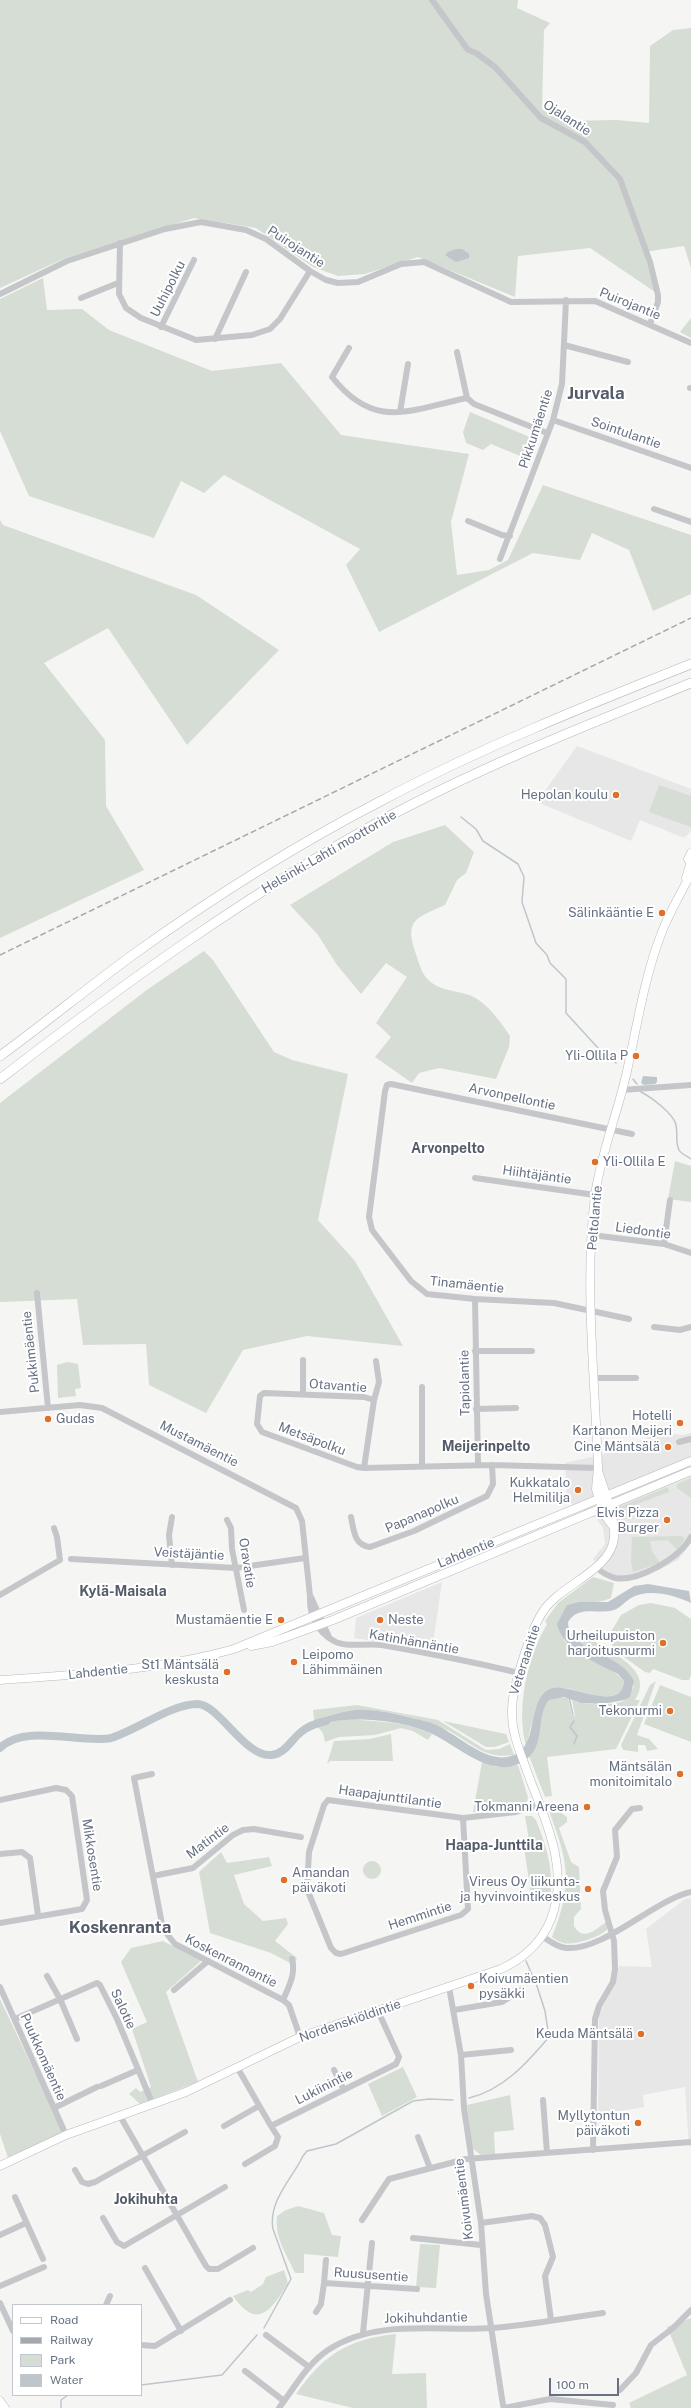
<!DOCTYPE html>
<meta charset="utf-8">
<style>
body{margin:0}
#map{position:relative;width:691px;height:2408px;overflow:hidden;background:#f5f6f3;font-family:"Public Sans",sans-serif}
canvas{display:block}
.legend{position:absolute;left:12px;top:2304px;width:130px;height:92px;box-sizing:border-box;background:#fff;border:1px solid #c2c6cd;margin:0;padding:5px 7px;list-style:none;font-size:12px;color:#667183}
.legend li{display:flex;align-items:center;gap:8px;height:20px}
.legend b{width:20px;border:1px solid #c2c6cd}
.scale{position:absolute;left:549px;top:2378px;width:70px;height:18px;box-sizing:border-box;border:2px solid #667183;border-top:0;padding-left:5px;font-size:12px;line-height:14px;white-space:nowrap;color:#667183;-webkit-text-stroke:3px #fff;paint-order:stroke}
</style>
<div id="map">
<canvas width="691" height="2408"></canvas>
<ul class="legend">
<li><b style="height:5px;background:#fff"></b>Road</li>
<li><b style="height:5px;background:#a4a8af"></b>Railway</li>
<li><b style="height:11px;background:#d6ddd4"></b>Park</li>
<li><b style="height:11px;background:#bec6cc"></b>Water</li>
</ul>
<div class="scale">100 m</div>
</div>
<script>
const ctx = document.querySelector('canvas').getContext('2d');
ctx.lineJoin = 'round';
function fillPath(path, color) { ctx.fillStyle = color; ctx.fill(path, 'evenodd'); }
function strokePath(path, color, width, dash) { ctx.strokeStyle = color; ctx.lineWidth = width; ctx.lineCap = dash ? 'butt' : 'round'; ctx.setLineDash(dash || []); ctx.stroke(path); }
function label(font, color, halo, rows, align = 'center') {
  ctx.font = font + ' "Public Sans",sans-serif'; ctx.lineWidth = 4; ctx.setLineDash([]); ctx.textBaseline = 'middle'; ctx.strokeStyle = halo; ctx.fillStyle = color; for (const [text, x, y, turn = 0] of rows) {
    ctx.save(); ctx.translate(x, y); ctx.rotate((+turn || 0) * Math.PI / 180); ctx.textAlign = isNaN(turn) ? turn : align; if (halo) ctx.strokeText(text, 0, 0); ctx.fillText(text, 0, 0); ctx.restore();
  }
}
fillPath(new Path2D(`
 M577 746 691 789V831L684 838 640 820 631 841 537 802Z
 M661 1433 683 1435 691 1433V1543L678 1560 659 1570 616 1577 605 1571 593 1559 605 1544 603 1528 596 1518 567 1501 565 1463 601 1455Z
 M442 1582 432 1650 354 1638 356 1618Z
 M691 1898V2146H689L685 2087 643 2095 644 2107 598 2115 599 2014 615 1982 619 1966 652 1967 646 1929 685 1899Z`), '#e6e7e6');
fillPath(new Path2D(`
 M0 0H518L517 8 550 23 544 30 542 109 561 121 617 120 649 123 650 46 673 30 691 28V268L684 246 644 252 655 292 590 248 518 256 515 297 418 257 365 274 338 276 313 267 256 228 194 218 63 259 0 288Z
 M43 278 47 310 82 309 109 330 212 371 281 363 341 435 469 454 451 522 457 575 489 570 508 560 543 485 691 535V594L653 611 629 550 592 533 580 560 533 553 379 632 346 565 360 549 224 475 204 493 181 481 154 538 29 496 0 431V299Z
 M691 318V338L680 332Z
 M470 412 537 440 530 460 491 444 483 450 466 443 463 432Z
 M0 520 3 525 196 595 279 650 187 745 108 628 44 663 105 740 106 806 144 870 0 938Z
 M659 785 691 796V827L649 812Z
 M445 825 474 852 466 873 457 880 445 905C413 919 404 921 417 957 420 967 423 977 432 983 448 994 464 989 480 1001 492 1010 502 1024 510 1036L509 1047 496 1079 439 1068 419 1073 412 1083 375 1057 391 1037 376 1023 407 977 386 963 361 994 337 965 318 935 290 905 393 842Z
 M204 951 213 960 274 1052 292 1060 348 1074 318 1220 355 1261 403 1346 307 1336 243 1350 206 1413 149 1385 146 1344 83 1345 77 1299 0 1302V1103L148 989Z
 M675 1161 691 1166V1202L668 1199Z
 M67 1362 78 1364 81 1388 75 1389 76 1396 58 1398 57 1365Z
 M691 1478V1498L676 1487 679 1483Z
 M668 1487 669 1492 621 1510 622 1514 619 1515 617 1510 619 1507Z
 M681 1536 685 1539 677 1550 668 1540 650 1541 652 1551 660 1563 633 1572 631 1561 632 1537Z
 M593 1577 614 1583 611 1598C595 1605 583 1601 567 1605L564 1640C581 1658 608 1663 624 1681 623 1706 589 1694 575 1690 568 1688 560 1688 553 1688L531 1726 526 1746C516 1707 527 1659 547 1624L545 1621 558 1603Z
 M651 1603 675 1608 691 1619V1675L689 1680H682L653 1669 650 1673 645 1672 614 1650 610 1638 611 1632 621 1615 639 1605Z
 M582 1634C589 1636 597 1643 603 1647 623 1659 652 1674 635 1700H640L616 1749 547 1757 552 1796 545 1797 529 1756C544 1740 536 1716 549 1700L557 1697 568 1698 572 1716H575L572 1700C582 1705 612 1706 623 1701 627 1699 631 1690 634 1686L573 1639Z
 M656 1681 637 1735 649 1739 658 1749 647 1751 645 1745H638V1752L623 1750 621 1745 650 1685Z
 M660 1685 691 1697V1742L644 1724Z
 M357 1705 438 1720 486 1750 499 1749 510 1744 514 1755C482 1760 471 1741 445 1729 419 1718 385 1709 356 1710 342 1711 327 1717 314 1720L313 1710Z
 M350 1719C378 1722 406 1721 432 1734L428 1740 413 1731 401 1728 375 1735 339 1737 325 1742 323 1733 317 1726 325 1722Z
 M443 1721 506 1734 509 1742 495 1747H486Z
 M391 1734 393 1761H330L327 1764 334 1741 370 1739Z
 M482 1762 496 1767 518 1765 528 1797 527 1802 520 1805 473 1812Z
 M553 1802 556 1813 560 1812 567 1817V1822L559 1828 571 1862 579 1867 581 1909 574 1917V1926C584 1943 597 1928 606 1922L608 1929C600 1937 574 1946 563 1943 559 1942 555 1939 552 1937 575 1880 567 1860 547 1805Z
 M525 1816H532L536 1820C547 1848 555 1872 549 1903L532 1901 523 1841 529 1840Z
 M221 1852 227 1863 269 1857 272 1866 234 1875 244 1904 263 1921 286 1918 288 1924 275 1941 297 1958 290 1976V1963L271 1953 210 1933 199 1872Z
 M363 1870a9 9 0 1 1 18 0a9 9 0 1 1-18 0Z
 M163 1941 201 1961 166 1992 198 2082 140 2104 129 2094 136 2088 140 2092 151 2087 132 2029 147 2022 121 1962 131 1948Z
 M0 1999 64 2134 8 2158 0 2134Z
 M403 2067 417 2097 382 2116 368 2084Z
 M510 2095 514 2130 494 2132 495 2154 481 2155 472 2148 467 2105Z
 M298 2206 324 2213 332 2235 341 2236 338 2257 304 2254V2273H295C287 2255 274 2237 277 2216L286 2210Z
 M420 2244 440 2245 436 2288 416 2287Z
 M284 2270 288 2283C272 2310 257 2331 233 2296L248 2290 251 2292 263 2284 266 2277Z
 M691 2318V2408H631L629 2403 687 2375 667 2327Z
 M396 2334 392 2374 426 2373 427 2408H353L296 2394C323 2355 348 2339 396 2334Z`), '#d6ddd4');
fillPath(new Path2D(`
 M456 249H462L469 254V258L456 262 445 255 448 252Z
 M643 1076 657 1077V1082L655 1084 644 1085 641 1083Z
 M648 1584 689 1591 691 1603C674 1595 648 1588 631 1598 623 1603 619 1610 610 1611 595 1613 577 1606 568 1622 568 1652 621 1652 634 1681L630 1697 624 1700 603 1704 581 1703 564 1697 549 1700C536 1716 545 1742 529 1757 496 1786 459 1745 428 1732 401 1720 344 1714 317 1726L314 1720C327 1717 342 1711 356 1710 375 1709 397 1714 416 1719 426 1721 439 1725 447 1731 465 1741 491 1765 514 1755 540 1745 526 1695 553 1688 570 1683 622 1714 624 1681L618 1674C595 1662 564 1651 557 1624L567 1605 579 1602H608L634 1586Z`), '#bec6cc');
strokePath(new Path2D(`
 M461 817 476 829 483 841 518 864 524 877 522 902 536 943 547 955 550 963 566 979V1013L598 1048 616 1063
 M633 1079 637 1084
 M641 1092C651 1097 674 1114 676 1125 678 1133 675 1142 679 1150 681 1154 687 1156 691 1159
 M569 1697 573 1715
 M574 1721 570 1727 577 1736 574 1744
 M526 1961 533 1977
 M469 2098C503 2090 527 2063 549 2037L545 2011 536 1983
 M264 2328 291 2279 273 2229C268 2201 292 2179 303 2156L307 2151 336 2144 413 2101 429 2099 453 2100
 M141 2385 222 2375 257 2335
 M61 2408V2400L68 2395`), '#bec6cc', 1.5);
strokePath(new Path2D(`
 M0 1748C25 1723 81 1744 111 1738 137 1730 171 1704 198 1704 219 1705 245 1757 271 1755 285 1754 291 1740 301 1732 308 1726 317 1723 326 1721`), '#bec6cc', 8);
const major = new Path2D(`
 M691 853 688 859 691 865
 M686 878 690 865
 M611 1524 604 1514 596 1489 598 1468C595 1377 584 1285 595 1195 601 1153 618 1112 627 1071 637 1026 644 980 660 937 668 915 680 894 691 874
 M251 1646 272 1642 333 1620 691 1471
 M0 1680C78 1675 158 1670 234 1649L691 1461
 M0 2166 66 2135 186 2092 300 2037 501 1969C523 1959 542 1942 551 1919 572 1864 540 1811 523 1760 517 1744 512 1730 512 1713 511 1690 531 1628 544 1610 561 1585 611 1570 614 1538 616 1518 604 1490 598 1471
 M0 2401 5 2408`);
const highway = new Path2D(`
 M0 1056C45 1023 89 987 134 954 212 898 294 846 379 802 480 748 585 706 691 664
 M0 1079C123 984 249 893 386 818 484 765 588 725 691 683`);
strokePath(major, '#b7b9be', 9);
strokePath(highway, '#b6b8bc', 10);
strokePath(new Path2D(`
 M432 0 468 50 476 53 495 67 541 118 585 142 620 179 650 262 658 295V302L650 324
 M120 243 119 294 126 308 141 318 196 340 252 335 270 329 280 319 310 271
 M0 294 67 261 165 229 201 222 246 230 266 239 310 271 326 280 338 283 358 282 401 264 424 262 511 302 595 301 691 343
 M81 298 118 283
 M161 327 194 260
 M215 339 246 272
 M564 345 628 362
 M349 348 332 377C375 431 409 410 467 398L474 404 547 433
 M457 352 467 398
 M690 388H691
 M400 412 408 364
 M553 420 691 468
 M654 509 691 522
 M468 521 502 535 510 536
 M500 559 553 420 562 384 566 300
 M622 1090 691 1085
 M475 1178 595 1195
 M592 1235 664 1244 691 1253
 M664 1244 670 1200
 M37 1293 48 1408
 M475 1299 478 1465
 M629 1319 554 1303 475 1299 427 1294 411 1281 372 1230 369 1217 385 1091 387 1085 391 1084 632 1134
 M654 1327 680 1330 691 1327
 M475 1351H532
 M595 1378H636
 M303 1394V1360
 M374 1400 379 1382 376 1361
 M476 1409 516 1408
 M0 1412 80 1405 102 1408 296 1508 302 1521 310 1596C309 1614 317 1632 334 1641 346 1648 368 1643 382 1645 427 1653 474 1662 519 1673
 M679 1442 691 1439
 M422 1466V1387
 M364 1468 374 1400 364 1397 264 1393 260 1396 257 1424 262 1432 357 1467 364 1468 492 1465 598 1468
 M172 1517 169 1535 172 1565
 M351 1517C354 1531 354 1545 370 1547L414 1531 487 1496 493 1484 492 1465
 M227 1520 231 1528 232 1549 244 1610
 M71 1559 236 1568 305 1558
 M596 1567C601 1572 608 1576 615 1578 638 1582 680 1558 691 1537
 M0 1595 60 1560 57 1537 54 1528
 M311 1597 329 1637
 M152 1774 134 1778 163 1929 175 1944 283 2000 289 2005 300 2037
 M0 1800 56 1788 66 1790 72 1796 87 1900 82 1909 0 1923
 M463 1818 468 1909 461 1915 341 1954 336 1953 331 1948 307 1889 309 1852 324 1805 328 1800 463 1818 516 1812 539 1805
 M0 1854 22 1852 30 1858 38 1915
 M153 1876 193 1868 233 1835 243 1830 254 1829 301 1837
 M542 1936C549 1941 557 1947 566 1948 604 1951 654 1900 691 1892
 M47 1976 60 1999 77 2039
 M0 1987 66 2135
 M449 1987 461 2055 464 2108 481 2223 486 2294 503 2405 504 2408 550 2399 613 2405
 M174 1990 208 1961
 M283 2000C289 1986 296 1974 292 1959
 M454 2010 502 2002 523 1989
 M15 2019 97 1983 100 1985 117 2019 153 2105
 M461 2055 511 2050
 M237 2067 271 2126 396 2064 399 2057 378 2011
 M334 2070 344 2090
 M101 2086 138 2070
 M543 2100 547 2153
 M54 2108 97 2087
 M120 2116 206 2266 209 2269H218L253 2248
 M224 2126 259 2106
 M418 2137 430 2168
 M593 2150 595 2019 599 2006 613 1982 615 1969 614 1941 605 1910 603 1891 617 1857 615 1830 632 1809 640 1808
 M245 2164 275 2146 278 2137 271 2126
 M75 2170 82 2182 88 2184 95 2182 185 2132
 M15 2197 43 2259
 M103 2218 117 2242 124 2246 225 2187
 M362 2220 389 2179 466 2159 691 2142
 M481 2223 532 2216 540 2218 545 2225 553 2257 545 2276 551 2320
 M0 2235 26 2223
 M413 2238 481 2245
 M326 2260 324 2283 417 2289
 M145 2268 181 2331
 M0 2286 44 2267
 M0 2303 13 2331
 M106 2305 110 2296
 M316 2312 321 2304 324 2283
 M363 2333 372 2243
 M266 2335 309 2367
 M141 2345 155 2346 230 2300
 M245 2371 284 2401
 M620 2390 636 2373 651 2345 673 2328 691 2310
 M279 2408C294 2388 307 2364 328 2350 376 2318 437 2332 492 2328 529 2325 566 2318 603 2313`), '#c4c6ca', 6);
strokePath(major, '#fff', 8);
strokePath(highway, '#fff', 9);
strokePath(new Path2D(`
 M0 955 691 618`), '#a4a8af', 1.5, [6, 3]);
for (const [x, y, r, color] of [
 [616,795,4,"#df702a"],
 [662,913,4,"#df702a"],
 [636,1056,4,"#df702a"],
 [595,1162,4,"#df702a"],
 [48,1419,4,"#df702a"],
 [680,1423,4,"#df702a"],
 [668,1447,4,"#df702a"],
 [578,1490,4,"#df702a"],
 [667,1520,4,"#df702a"],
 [281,1620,4,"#df702a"],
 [380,1620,4,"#df702a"],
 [663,1643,4,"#df702a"],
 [294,1662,4,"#df702a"],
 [227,1672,4,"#df702a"],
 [670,1711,4,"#df702a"],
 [680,1774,4,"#df702a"],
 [587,1807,4,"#df702a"],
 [284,1880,4,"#df702a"],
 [588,1889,4,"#df702a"],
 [471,1986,4,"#df702a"],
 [641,2034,4,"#df702a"],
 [638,2123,4,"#df702a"]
]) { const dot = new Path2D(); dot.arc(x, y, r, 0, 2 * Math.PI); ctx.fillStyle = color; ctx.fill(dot); strokePath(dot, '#fff', 1.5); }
label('13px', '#667183', '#fff', [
 ["Ojalantie",567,118,33],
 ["Puirojantie",296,247,33],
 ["Uuhipolku",168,289,-63],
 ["Puirojantie",630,304,22],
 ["Pikkumäentie",536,429,-72],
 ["Sointulantie",626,433,19],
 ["Helsinki-Lahti moottoritie",329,852,-30],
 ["Arvonpellontie",512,1097,12],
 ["Hiihtäjäntie",537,1175,8],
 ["Peltolantie",595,1218,-85],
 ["Liedontie",643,1231,8],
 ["Tinamäentie",467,1285,6],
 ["Pukkimäentie",31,1352,-96],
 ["Tapiolantie",465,1383,-91],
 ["Otavantie",338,1386,4],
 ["Metsäpolku",312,1439,21],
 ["Mustamäentie",199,1444,27],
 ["Papanapolku",422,1514,-23],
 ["Lahdentie",466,1553,-22],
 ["Veistäjäntie",189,1554,3],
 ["Oravatie",247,1563,81],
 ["Katinhännäntie",414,1642,10],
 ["Veteraanitie",525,1660,-72],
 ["Lahdentie",98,1672,-6],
 ["Haapajunttilantie",390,1797,8],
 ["Matintie",208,1841,-37],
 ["Mikkosentie",92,1855,81],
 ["Hemmintie",420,1916,-18],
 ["Koskenrannantie",231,1961,27],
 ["Salotie",123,2009,65],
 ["Nordenskiöldintie",350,2021,-19],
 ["Puukkomäentie",43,2057,66],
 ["Lukiinintie",324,2087,-27],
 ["Koivumäentie",464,2199,-97],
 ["Ruususentie",371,2275,4],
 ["Jokihuhdantie",426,2318,-1]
]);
label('13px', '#667183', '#fff', [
 ["Hepolan koulu",608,795],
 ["Sälinkääntie E",654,913],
 ["Yli-Ollila P",628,1056],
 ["Yli-Ollila E",603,1162,"left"],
 ["Hotelli",672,1416],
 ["Kartanon Meijeri",672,1431],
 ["Gudas",56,1419,"left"],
 ["Cine Mäntsälä",660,1447],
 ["Kukkatalo",570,1483],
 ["Helmililja",570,1498],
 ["Elvis Pizza",659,1513],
 ["Burger",659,1528],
 ["Mustamäentie E",273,1620],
 ["Neste",388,1620,"left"],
 ["Urheilupuiston",655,1636],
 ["harjoitusnurmi",655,1651],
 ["Leipomo",302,1655,"left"],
 ["Lähimmäinen",302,1670,"left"],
 ["St1 Mäntsälä",219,1665],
 ["keskusta",219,1680],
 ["Tekonurmi",662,1711],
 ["Mäntsälän",672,1767],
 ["monitoimitalo",672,1782],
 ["Tokmanni Areena",579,1807],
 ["Amandan",292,1873,"left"],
 ["päiväkoti",292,1888,"left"],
 ["Vireus Oy liikunta-",580,1882],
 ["ja hyvinvointikeskus",580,1897],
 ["Koivumäentien",479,1979,"left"],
 ["pysäkki",479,1994,"left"],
 ["Keuda Mäntsälä",633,2034],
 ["Myllytontun",630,2116],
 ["päiväkoti",630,2131]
], 'right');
label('bold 14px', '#535c68', '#fff', [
 ["Arvonpelto",448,1149],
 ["Meijerinpelto",486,1447],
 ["Kylä-Maisala",123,1592],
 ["Haapa-Junttila",494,1846],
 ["Jokihuhta",146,2200]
]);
label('bold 17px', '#535c68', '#fff', [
 ["Jurvala",596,394],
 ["Koskenranta",120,1928]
]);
</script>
